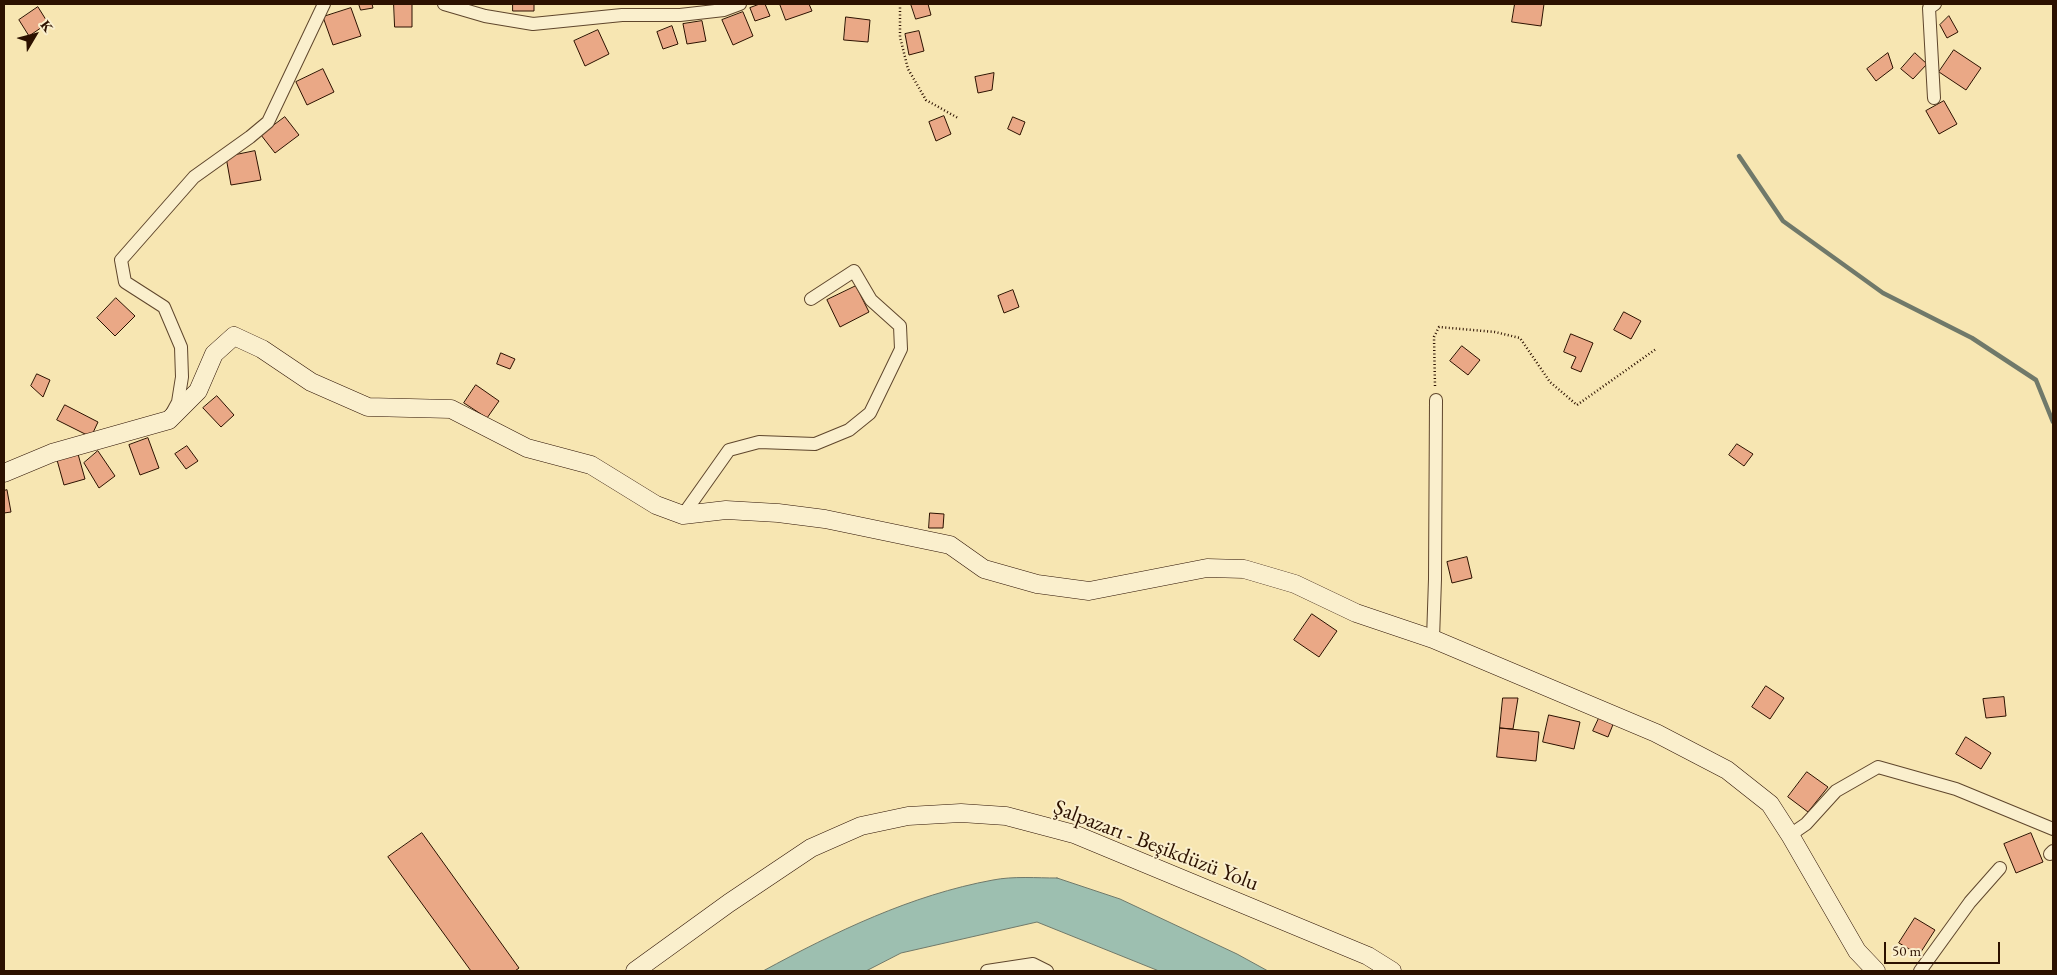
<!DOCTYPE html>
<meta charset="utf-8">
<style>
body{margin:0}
#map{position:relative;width:2057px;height:975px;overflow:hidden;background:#f7e6b2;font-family:"EB Garamond",serif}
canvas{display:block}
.frame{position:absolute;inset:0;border:5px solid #2c1100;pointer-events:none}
.north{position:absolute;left:10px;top:10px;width:50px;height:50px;-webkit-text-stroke:4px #faefcd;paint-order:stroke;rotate:53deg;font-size:14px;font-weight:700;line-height:20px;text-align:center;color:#2c1100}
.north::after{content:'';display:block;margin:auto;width:18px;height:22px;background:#2c1100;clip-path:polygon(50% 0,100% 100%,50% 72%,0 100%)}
.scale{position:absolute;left:1884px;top:942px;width:116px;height:22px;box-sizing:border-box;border:2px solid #2c1100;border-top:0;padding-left:6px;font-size:15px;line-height:18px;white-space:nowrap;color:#2c1100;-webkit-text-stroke:4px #faefcd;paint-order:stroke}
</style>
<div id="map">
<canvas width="2057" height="975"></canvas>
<div class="frame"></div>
<div class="north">K</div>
<div class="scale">50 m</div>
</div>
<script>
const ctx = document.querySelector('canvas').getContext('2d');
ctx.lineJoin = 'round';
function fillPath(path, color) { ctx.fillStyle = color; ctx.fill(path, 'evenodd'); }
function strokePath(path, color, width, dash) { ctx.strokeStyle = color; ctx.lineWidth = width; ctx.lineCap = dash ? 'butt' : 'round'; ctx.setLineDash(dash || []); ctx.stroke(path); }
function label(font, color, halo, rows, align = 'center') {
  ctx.font = font + ' "EB Garamond",serif'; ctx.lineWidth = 4; ctx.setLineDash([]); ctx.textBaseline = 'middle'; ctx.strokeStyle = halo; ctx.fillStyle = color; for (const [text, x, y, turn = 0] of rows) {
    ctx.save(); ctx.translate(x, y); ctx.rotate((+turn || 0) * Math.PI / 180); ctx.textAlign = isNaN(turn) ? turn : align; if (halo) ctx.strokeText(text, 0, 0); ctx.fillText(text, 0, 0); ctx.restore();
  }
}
const water = new Path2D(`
 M1057 878 1120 899 1237 954 1268 971H1159L1037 922 901 953 866 971H763C835 932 911 895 993 880 1013 876 1037 878 1057 878Z`);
fillPath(water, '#9dbfb0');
strokePath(water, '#70796a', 1);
strokePath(new Path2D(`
 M1739 156 1783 221 1883 293 1972 338 2036 380 2053 422`), '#70796a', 4.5);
const building = new Path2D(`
 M359 4H372L373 8 361 10Z
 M394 4H412V27H395Z
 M513 4H534V11H513Z
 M760 4H765L770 16 755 21 750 8Z
 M780 4H809L812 11 786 20Z
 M911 4H928L931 15 916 19Z
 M1515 4H1544L1541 26 1512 22Z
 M38 7 48 23 29 36 19 20Z
 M351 8 361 36 333 45 323 17Z
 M743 12 753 36 733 45 722 20Z
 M1949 16 1958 32 1947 38 1940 25Z
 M846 17 870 20 868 42 844 40Z
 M702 21 706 41 687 44 683 24Z
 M672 26 678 44 663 49 657 32Z
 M598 30 609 54 585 66 574 41Z
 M919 31 924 51 909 55 905 34Z
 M1954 50 1981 68 1966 90 1939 72Z
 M1888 53 1893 68 1876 81 1867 69Z
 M1915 53 1927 64 1913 79 1901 69Z
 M323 69 334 92 307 105 296 82Z
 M994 73 992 90 978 93 975 77Z
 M1944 101 1957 124 1939 134 1926 111Z
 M944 116 951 134 936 141 929 122Z
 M285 117 299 135 275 153 261 135Z
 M1013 117 1025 122 1020 135 1008 129Z
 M255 151 261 180 231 185 226 157Z
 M856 286 869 312 840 327 827 300Z
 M1013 290 1019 307 1004 313 998 296Z
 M116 298 135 316 115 336 97 318Z
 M1624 312 1641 321 1631 339 1614 330Z
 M1571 334 1593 343 1581 372 1571 368 1576 357 1564 352Z
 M1462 346 1480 360 1468 375 1450 361Z
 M501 353 515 359 510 369 497 364Z
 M37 374 50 380 43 397 31 386Z
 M476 385 499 401 487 418 464 403Z
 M217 396 234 415 221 427 203 408Z
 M65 405 98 422 91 437 57 420Z
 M148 438 159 468 140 475 129 445Z
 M1737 444 1753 454 1744 466 1729 455Z
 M187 446 198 461 186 469 175 454Z
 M98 451 115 476 99 488 84 463Z
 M78 454 85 479 64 485 57 460Z
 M7 490 11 512 4 513V491Z
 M930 513 944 514 943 528H929Z
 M1467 557 1472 578 1452 583 1447 562Z
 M1312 614 1337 631 1319 657 1294 640Z
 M1766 686 1784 698 1770 719 1752 707Z
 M2004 697 2006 716 1986 718 1983 699Z
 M1503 698H1518L1513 729 1500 728Z
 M1549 715 1580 722 1574 749 1543 742Z
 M1600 716 1614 722 1608 737 1593 731Z
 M1500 728 1539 732 1536 761 1497 757Z
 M1966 737 1991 753 1981 769 1956 754Z
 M1807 772 1828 787 1808 812 1788 797Z
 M422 833 519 968 515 971H471L388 857Z
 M2031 833 2043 862 2016 873 2004 844Z
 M1915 918 1935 930 1919 955 1899 943Z`);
fillPath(building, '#eaa886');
strokePath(building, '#2c1100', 1);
const street = new Path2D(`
 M444 4 485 16 533 24 622 15H680L724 10 740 4
 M1934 98 1929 8 1935 4
 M172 413 178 402 182 377 181 347 164 307 125 282 121 260 194 177 250 137 268 122 324 4
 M683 515 729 450 759 442 815 444 849 430 870 413 887 378 901 349 900 326 871 300 854 271 811 299
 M1433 639 1435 579 1436 400
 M1790 835 1806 824 1836 791 1878 767 1956 789 2053 829
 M2050 854 2053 851
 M987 971 1033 964 1047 971
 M1920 971 1970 902 2000 868`);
const secondary = new Path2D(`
 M4 473 52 453 169 420 198 391 214 354 234 336 262 349 311 382 368 407 451 409 527 448 591 465 656 505 683 515 726 510 778 513 825 519 950 545 984 569 1037 584 1089 591 1207 568 1244 569 1295 584 1356 613 1433 639 1656 733 1727 770 1770 804 1790 835 1857 951 1876 971
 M635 971 729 903 811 848 861 826 908 816 961 813 1006 816 1074 834 1368 956 1392 971`);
strokePath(street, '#5f462c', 14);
strokePath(secondary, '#2c1100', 19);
strokePath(new Path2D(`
 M900 4V37L908 69 926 100 958 118
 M1435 386 1434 337 1439 327 1495 332 1520 338 1550 382 1577 405 1656 349`), '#2c1100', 2.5, [1, 2.5]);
strokePath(street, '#faefcd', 12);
strokePath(secondary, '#faefcd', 18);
label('22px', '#2c1100', '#faefcd', [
 ["Şalpazarı - Beşikdüzü Yolu",1156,846,21]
]);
</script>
